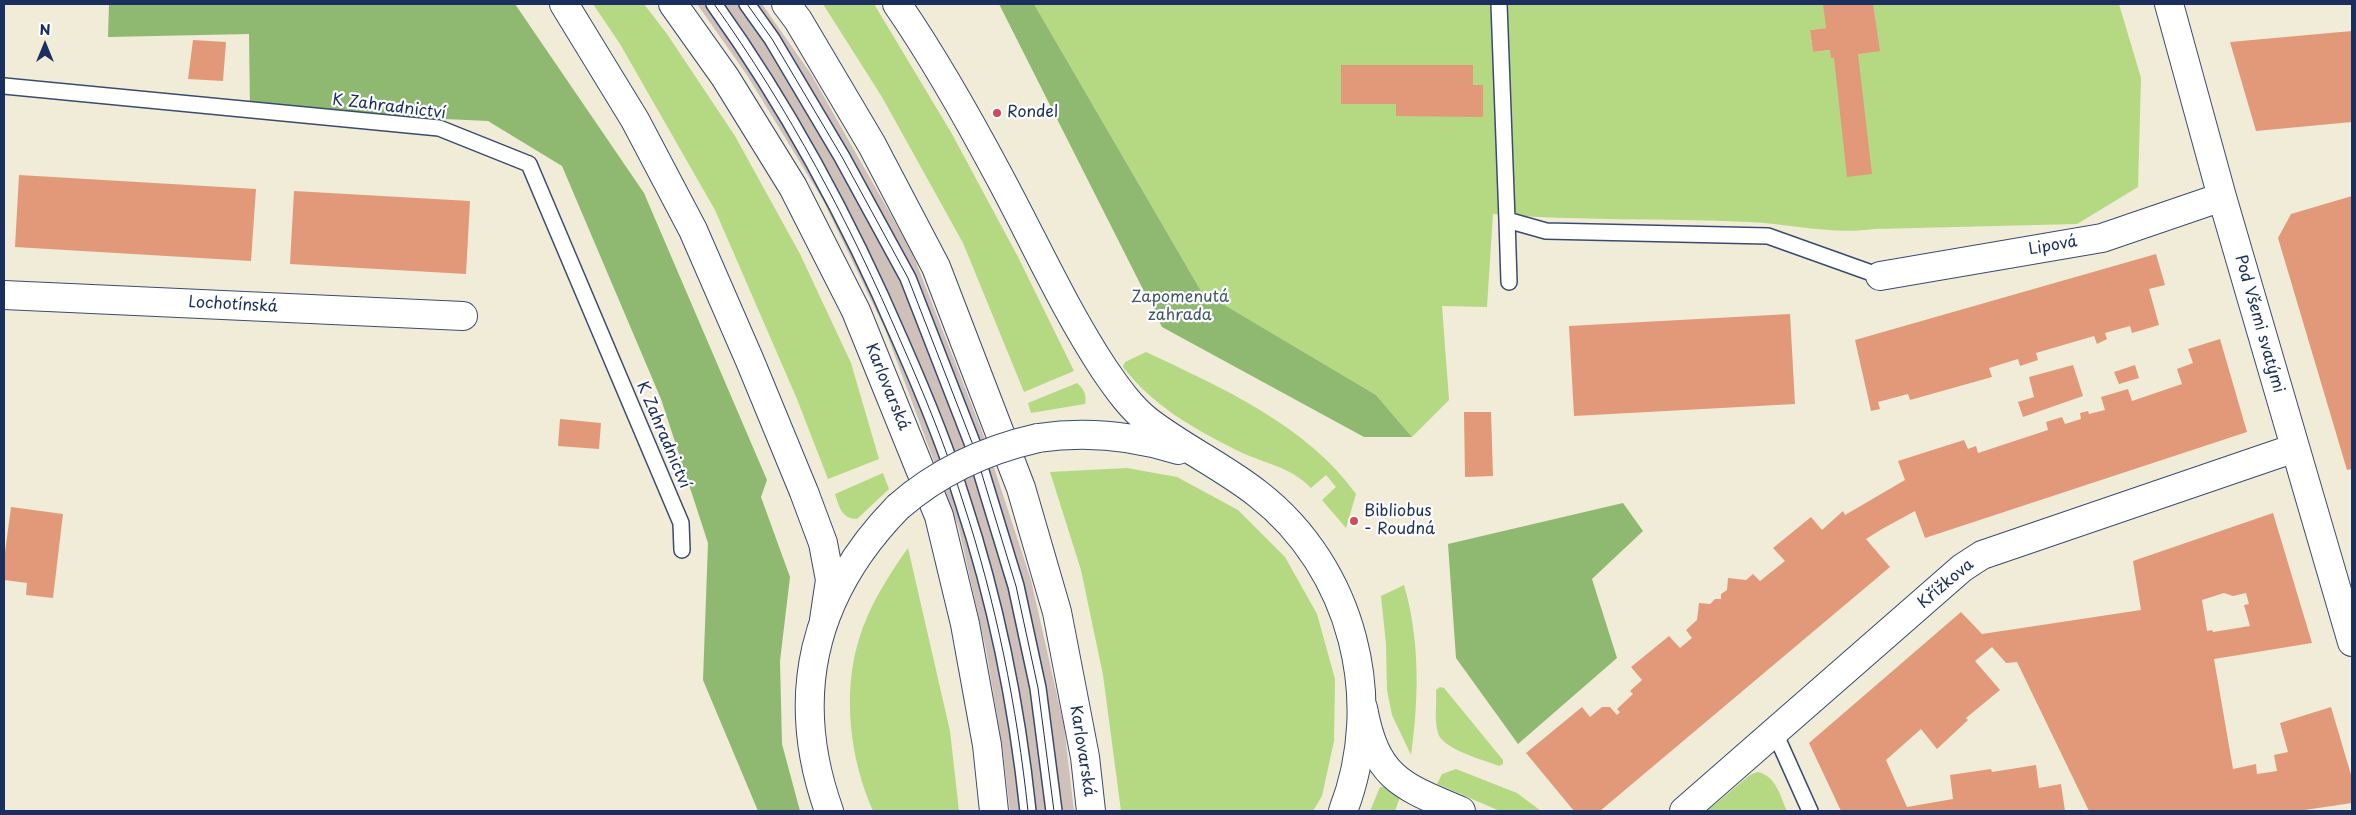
<!DOCTYPE html>
<meta charset="utf-8">
<style>
body{margin:0}
#map{position:relative;width:2356px;height:815px;overflow:hidden;background:#f0ecd7;font-family:"Playpen Sans",sans-serif}
canvas{display:block}
.frame{position:absolute;inset:0;border:5px solid #1b2f5e;pointer-events:none}
.north{position:absolute;left:20px;top:20px;width:50px;height:50px;-webkit-text-stroke:4px #fff;paint-order:stroke;rotate:0deg;font-size:14px;font-weight:700;line-height:20px;text-align:center;color:#1b2f5e}
.north::after{content:'';display:block;margin:auto;width:18px;height:22px;background:#1b2f5e;clip-path:polygon(50% 0,100% 100%,50% 72%,0 100%)}
</style>
<div id="map">
<canvas width="2356" height="815"></canvas>
<div class="frame"></div>
<div class="north">N</div>
</div>
<script>
const ctx = document.querySelector('canvas').getContext('2d');
ctx.lineJoin = 'round';
function fillPath(path, color) { ctx.fillStyle = color; ctx.fill(path, 'evenodd'); }
function strokePath(path, color, width, dash) { ctx.strokeStyle = color; ctx.lineWidth = width; ctx.lineCap = dash ? 'butt' : 'round'; ctx.setLineDash(dash || []); ctx.stroke(path); }
function label(font, color, halo, rows, align = 'center') {
  ctx.font = font + ' "Playpen Sans",sans-serif'; ctx.lineWidth = 4.5; ctx.setLineDash([]); ctx.textBaseline = 'middle'; ctx.strokeStyle = halo; ctx.fillStyle = color; for (const [text, x, y, turn = 0] of rows) {
    ctx.save(); ctx.translate(x, y); ctx.rotate((+turn || 0) * Math.PI / 180); ctx.textAlign = isNaN(turn) ? turn : align; if (halo) ctx.strokeText(text, 0, 0); ctx.fillText(text, 0, 0); ctx.restore();
  }
}
fillPath(new Path2D(`
 M697 4H762L811 74 912 252 983 434 1031 580 1064 726 1074 811H1010L1002 745 986 650 959 529 885 329 823 200 747 75Z`), '#cfc0ba');
fillPath(new Path2D(`
 M593 4H644L667 34 735 136 800 254 851 363 879 459 828 479 797 399 715 210 620 44Z
 M823 4H874L952 134 1018 257 1074 371 1024 392 963 243 882 97Z
 M1034 4H2119L2141 78 2138 187 2077 224 1874 229C1833 235 1791 224 1749 222 1663 218 1578 221 1493 214L1487 307 1442 306 1449 400 1412 437 1376 395 1201 291ZM1826 28 1830 50 1813 52 1810 30Z
 M1146 352C1220 387 1307 425 1356 494L1346 528 1322 500 1336 487 1326 475 1311 488C1290 466 1262 463 1236 450 1193 428 1153 406 1123 367L1125 362Z
 M1077 383C1084 389 1087 395 1085 404L1031 413 1028 403Z
 M1127 468 1177 477 1238 510 1285 557 1317 614 1335 679 1334 741 1322 796 1313 811H1121L1103 675 1081 570 1050 472Z
 M883 473 889 489 857 519C842 519 839 507 835 494Z
 M908 548 950 731 959 811H873C850 759 842 694 859 639 869 606 888 576 908 548Z
 M1404 585C1420 639 1419 699 1411 755L1392 715 1387 690 1386 644 1381 596Z
 M1440 687 1444 688 1503 760V764L1499 766C1484 760 1442 749 1438 733 1434 720 1437 703 1436 690Z
 M1456 769 1517 793 1541 811H1500L1437 784 1442 774Z
 M1757 772C1776 775 1780 796 1787 811H1707L1750 775Z
 M1380 787H1388L1400 797 1395 811H1370Z`), '#b4d982');
fillPath(new Path2D(`
 M109 4H515L644 193 767 480 761 497 790 577 780 661 782 744 800 811H758L703 680 708 543 661 399 562 166 488 121 250 110 249 34 108 37Z
 M999 4H1034L1201 291 1376 395 1412 437H1364L1162 327Z
 M1623 503 1643 531 1592 579 1617 658 1518 744 1456 658 1448 544Z`), '#8fb970');
fillPath(new Path2D(`
 M1823 4H1873L1880 51 1858 54 1872 174 1847 177 1834 58H1831L1830 50 1813 52 1810 30 1826 28Z
 M2352 31V122L2256 131 2230 42Z
 M193 40 226 42 223 81 188 79Z
 M1341 65H1473V85H1483V117L1396 116V104H1341Z
 M19 175 256 189 251 261 15 247Z
 M294 191 470 201 466 274 290 264Z
 M2352 196V469L2347 470 2278 238 2291 214Z
 M2156 254 2165 285 2149 289 2159 325 2132 333 2130 326 2105 333 2107 339 2097 344 2094 336 2036 353 2038 360 2020 366 2018 359 1989 368 1992 377 1910 400 1908 394 1878 402 1880 409 1871 411 1855 340Z
 M1790 314 1795 404 1574 416 1569 326Z
 M2220 339 2247 432 1925 538 1915 511 1882 529 1866 539 1890 567 1600 811H1574L1526 753 1582 707 1590 717 1602 707H1610L1617 715 1620 712 1617 709 1633 694 1630 691 1642 680 1631 667 1669 636 1680 648 1692 638 1686 630 1697 620 1699 603 1710 604 1715 599H1721V594L1727 590 1728 578 1746 580 1753 574 1760 581 1785 561 1773 548 1811 517 1822 530 1843 511 1845 515 1905 480 1898 461 1964 440 1968 449 1976 446 1978 453 2048 430 2046 422 2062 417 2065 424 2081 419 2080 413 2088 411 2089 414 2105 410 2101 397 2128 389 2132 401 2182 384 2177 369 2193 363 2188 349Z
 M2073 365 2083 396 2023 417 2018 402 2034 397 2029 377Z
 M2135 365 2139 378 2119 384 2114 372Z
 M1464 412H1491L1493 476 1465 477Z
 M560 419 601 423 599 449 558 446Z
 M11 507 63 514 53 598 26 595 27 583 4 580V560Z
 M2273 513 2312 643 2214 659 2233 769 2256 764 2257 774 2277 771 2274 755 2288 752 2280 723 2331 707 2352 778V803L2298 811H2089L2017 662 2006 663 1992 647 1975 661 2000 690 1966 718 1968 720 1937 749 1921 729 1886 760 1907 807 1953 799 1950 775 1991 769 1992 772 2036 765 2039 788 2061 784 2065 811H1841L1809 743 1961 612 1982 634 2141 610 2133 561ZM2224 593 2233 596 2246 593 2249 604 2244 605 2250 626 2213 632 2212 630 2207 631 2202 600Z`), '#e2997a');
const lane = new Path2D(`
 M714 4C789 109 850 223 901 342 924 394 946 447 963 502 996 602 1017 707 1028 811
 M747 4 772 39 842 157 908 278 973 445 1016 586 1038 688 1054 811
 M1499 4 1507 220 1546 231 1768 236 1880 276
 M4 86 439 128 529 164 681 523 682 550
 M1507 220 1509 282
 M1775 733 1810 811`);
const street = new Path2D(`
 M2169 4 2222 197 2352 642
 M1880 276 2102 238 2222 197
 M4 295 463 316
 M1684 811 1962 568 1982 555 2295 448`);
const secondary = new Path2D(`
 M1363 708C1376 778 1401 786 1461 811`);
const primary = new Path2D(`
 M564 4 635 120 693 230 750 361 804 492 823 543 830 580 824 620
 M673 4 725 77 793 187 856 311 939 516 965 624 987 745 994 811
 M786 4 798 20 872 145 936 267 1021 488 1057 612 1085 757 1091 811
 M897 4C935 59 968 118 999 176 1034 241 1064 308 1104 369 1117 388 1131 408 1148 421 1183 448 1224 467 1258 494 1353 568 1386 700 1343 811
 M1038 438C1086 431 1131 435 1178 450
 M829 811C788 696 813 594 898 507`);
strokePath(lane, '#3b4b70', 18);
strokePath(street, '#3b4b70', 30);
strokePath(secondary, '#3b4b70', 30);
strokePath(primary, '#3b4b70', 30);
strokePath(lane, '#fff', 15);
strokePath(street, '#fff', 28);
strokePath(secondary, '#fff', 28);
strokePath(primary, '#fff', 28);
strokePath(new Path2D(`
 M714 4C789 109 850 223 901 342 924 394 946 447 963 502 996 602 1017 707 1028 811
 M747 4 772 39 842 157 908 278 973 445 1016 586 1038 688 1054 811`), '#1b2f5e', 1);
const primaryBridge = new Path2D(`
 M898 507C939 471 985 450 1038 438`);
strokePath(primaryBridge, '#3b4b70', 30, []);
strokePath(primaryBridge, '#fff', 28);
for (const [x, y, r, color] of [
 [997,113,5,"#d1495b"],
 [1354,521,5,"#d1495b"]
]) { const dot = new Path2D(); dot.arc(x, y, r, 0, 2 * Math.PI); ctx.fillStyle = color; ctx.fill(dot); strokePath(dot, '#fff', 2); }
label('16px', '#1b2f5e', '#fff', [
 ["K Zahradnictví",389,107,7],
 ["Lipová",2053,246,-10],
 ["Lochotínská",233,305,3],
 ["Pod Všemi svatými",2259,324,74],
 ["Karlovarská",887,387,68],
 ["K Zahradnictví",663,435,67],
 ["Křížkova",1946,584,-40],
 ["Karlovarská",1082,751,81]
]);
label('16px', '#1b2f5e', '#fff', [
 ["Rondel",1007,113],
 ["Bibliobus",1364,512],
 ["- Roudná",1364,530]
], 'left');
label('16px', '#415a67', '#fff', [
 ["Zapomenutá",1180,298],
 ["zahrada",1180,316]
]);
</script>
